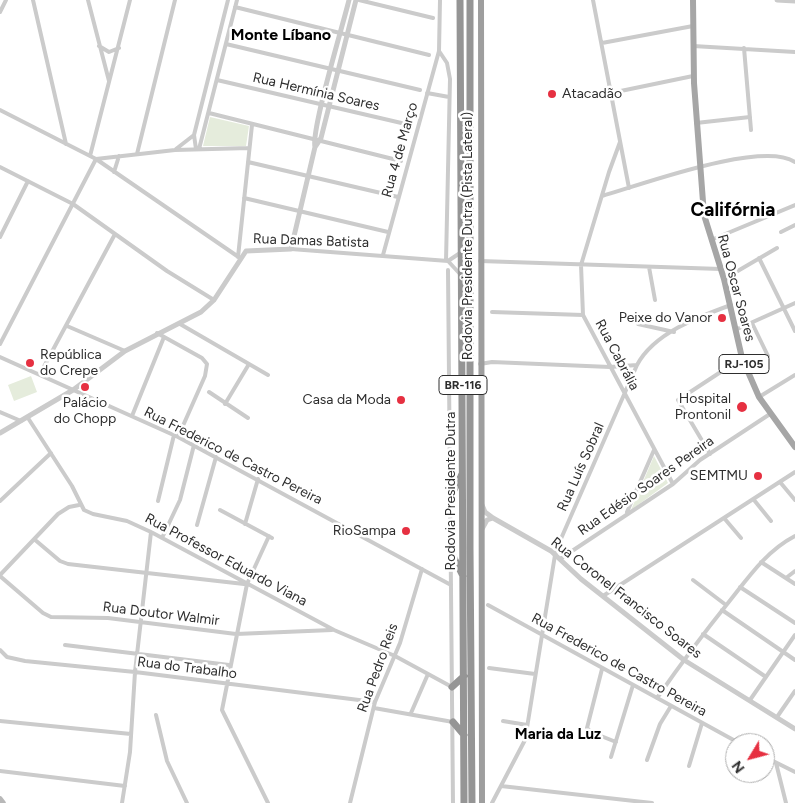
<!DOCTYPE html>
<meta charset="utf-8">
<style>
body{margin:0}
#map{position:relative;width:795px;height:803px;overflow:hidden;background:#fff;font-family:Figtree,sans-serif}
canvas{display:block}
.north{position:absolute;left:725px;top:733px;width:50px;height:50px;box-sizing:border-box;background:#fff;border:1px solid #ababab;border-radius:50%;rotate:233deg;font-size:14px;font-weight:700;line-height:20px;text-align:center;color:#2e2e2e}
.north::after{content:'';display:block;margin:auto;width:18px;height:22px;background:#e63041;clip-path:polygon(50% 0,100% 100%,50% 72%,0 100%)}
</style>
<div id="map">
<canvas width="795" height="803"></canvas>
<div class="north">N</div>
</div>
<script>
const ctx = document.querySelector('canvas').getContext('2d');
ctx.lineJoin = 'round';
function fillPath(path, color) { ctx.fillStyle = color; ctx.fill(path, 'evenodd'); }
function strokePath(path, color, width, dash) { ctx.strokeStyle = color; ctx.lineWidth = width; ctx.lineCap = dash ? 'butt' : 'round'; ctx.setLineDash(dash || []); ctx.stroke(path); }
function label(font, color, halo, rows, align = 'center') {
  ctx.font = font + ' Figtree,sans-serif'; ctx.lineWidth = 5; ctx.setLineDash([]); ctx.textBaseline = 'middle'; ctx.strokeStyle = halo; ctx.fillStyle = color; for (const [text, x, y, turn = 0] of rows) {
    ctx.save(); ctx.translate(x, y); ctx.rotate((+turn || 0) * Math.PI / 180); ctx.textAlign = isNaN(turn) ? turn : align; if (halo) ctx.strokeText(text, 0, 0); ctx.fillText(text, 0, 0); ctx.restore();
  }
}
fillPath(new Path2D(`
 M210 117 249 126 246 146H203Z
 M31 376 37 392 14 401 8 385Z
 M654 456 668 483 631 510Z`), '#e5ecdc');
strokePath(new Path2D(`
 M33 0 66 144
 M88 0 109 81
 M359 0 433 18
 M593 0 629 188
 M235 7 429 55
 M0 12 6 0
 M602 43 693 26
 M226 44 420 90
 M99 46 109 52 119 48
 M693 46 795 52
 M744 48 751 130
 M439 51 447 63 450 79 446 261
 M217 80 410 125
 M427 93 449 97
 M611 93 693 76
 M0 110 96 159 240 258
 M209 113 401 161
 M696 123 750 117
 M620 142 609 172 581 265 583 315 673 484
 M176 149 194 135
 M196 149 194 135 228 0
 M199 149 237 0
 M137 154 175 0
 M90 156 130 0
 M96 159 175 150 249 148
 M248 162 398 197
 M0 167 73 204 167 271 214 300
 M114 172 119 156
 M602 196C641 185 762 140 795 162
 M244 198 388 232
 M781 232 795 225
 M0 237 28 181
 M711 240 795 205
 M291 249 448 261 460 253
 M383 255 439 51 440 0
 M238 257 252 125
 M759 258 795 331
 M448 261 460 274
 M480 261 721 269
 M649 267 655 300
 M448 270 453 803
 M724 279 777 248
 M492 312 583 315
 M752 323 768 356
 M180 324 268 375
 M638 324 674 332
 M67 326 125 351
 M735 330 795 303
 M157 333 202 358 207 364 205 376 178 437
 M0 344 96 159
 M0 357 178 437 451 585
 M480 364 492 362 610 367 637 365
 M40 374 115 234
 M209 392 248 418
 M759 397 795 375
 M225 404 249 364
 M0 412 21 421
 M132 416 164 337
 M28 418 72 486 84 510 93 514 127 521 151 532 334 630 395 656 452 687
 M710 454 678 400 742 358
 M780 482 795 500
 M754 500 771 521
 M0 501 51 453
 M158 501 174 435
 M220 510 272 538
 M627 512 654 450
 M724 518 741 538
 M245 524 258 479
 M197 525 216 457
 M162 538 180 500 194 445
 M34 539 60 561 68 564 244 584
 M560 559 673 484 700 460 770 414
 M761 562 795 584
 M0 575 58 514 69 507 79 505
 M0 576 43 613 51 617 108 618 236 634 332 630
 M786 578 795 571
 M693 580 726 605
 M740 587 795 623
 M603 596 795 472
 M488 605 739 743
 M722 610 795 660
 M703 634 766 677
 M65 645 229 665
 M0 650 7 657 25 661 135 672 375 702
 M489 668 535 674
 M602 669 587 728 591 732 616 742
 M657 698C680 665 703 634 728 603 748 578 766 551 795 536
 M750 700 795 635
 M374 708 453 722
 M411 713 428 674
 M156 715 167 761 187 803
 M777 717 795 691
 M0 721 131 734
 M503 721 527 725
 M611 757 633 685
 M765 757 795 772
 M647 760 660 724 671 706
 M776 763 786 803
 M689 766 702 723
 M0 771 125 786
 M501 786 652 803
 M122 803 130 752 135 672 151 532
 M268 803 222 710 247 584 269 536
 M350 803 375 702 400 643 422 569
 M492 803 525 740 555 555 560 541 637 365C654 333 698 317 731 305`), '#cbcbcb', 4);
strokePath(new Path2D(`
 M777 0 795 1
 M315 147 321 138 356 0
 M0 433 73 390 125 351 201 312 214 300 246 251 291 249 315 147C311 130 343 25 349 0
 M482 505 485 512 493 518 551 551 581 579 684 660 795 729
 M482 529 487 520 493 518`), '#cbcbcb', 5);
strokePath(new Path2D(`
 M0 799 3 803`), '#b8b8b8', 5.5);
strokePath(new Path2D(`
 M693 0 694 83 704 215 724 279 742 358 759 397 795 447`), '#a6a6a6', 6);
strokePath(new Path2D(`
 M481 0 482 803`), '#9e9e9e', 6);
strokePath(new Path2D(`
 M460 0 464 803
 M470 0V548L472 803
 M451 496 462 474
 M452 554 463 576
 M452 687 464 676
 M453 722 464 735`), '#959595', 7);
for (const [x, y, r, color] of [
 [552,94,5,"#e63041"],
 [722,318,5,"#e63041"],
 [30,363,5,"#e63041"],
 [85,387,5,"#e63041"],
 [401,400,5,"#e63041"],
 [742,407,6,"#e63041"],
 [758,476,5,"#e63041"],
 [406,531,5,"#e63041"]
]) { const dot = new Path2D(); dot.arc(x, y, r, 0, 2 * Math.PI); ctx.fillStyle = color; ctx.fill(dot); strokePath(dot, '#fff', 2); }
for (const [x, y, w] of [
 [744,364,50],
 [463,385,48]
]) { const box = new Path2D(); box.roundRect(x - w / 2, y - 9.5, w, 19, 4); ctx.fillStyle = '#fff'; ctx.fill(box); strokePath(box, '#2e2e2e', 1); }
label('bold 12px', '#2e2e2e', null, [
 ["RJ-105",744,364],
 ["BR-116",463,385]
]);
label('14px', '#2e2e2e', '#fff', [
 ["Rua Hermínia Soares",316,92,13],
 ["Rua 4 de Março",400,150,-74],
 ["Rodovia Presidente Dutra (Pista Lateral)",468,236,-90],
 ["Rua Damas Batista",311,241,2],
 ["Rua Oscar Soares",736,288,75],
 ["Rua Cabrália",617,355,62],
 ["Rua Frederico de Castro Pereira",233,456,27],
 ["Rua Luís Sobral",581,467,-66],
 ["Rua Edésio Soares Pereira",646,486,-35],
 ["Rodovia Presidente Dutra",451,491,-90],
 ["Rua Professor Eduardo Viana",226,560,28],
 ["Rua Coronel Francisco Soares",626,598,38],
 ["Rua Doutor Walmir",161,614,7],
 ["Rua Frederico de Castro Pereira",619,665,29],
 ["Rua do Trabalho",187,668,7],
 ["Rua Pedro Reis",378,668,-70]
]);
label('14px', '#2e2e2e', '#fff', [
 ["Atacadão",562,94,"left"],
 ["Peixe do Vanor",712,318],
 ["República",40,355,"left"],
 ["do Crepe",40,371,"left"],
 ["Hospital",731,399],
 ["Prontonil",731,415],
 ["Casa da Moda",391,400],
 ["Palácio",85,403,"center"],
 ["do Chopp",85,419,"center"],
 ["SEMTMU",748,476],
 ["RioSampa",396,531]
], 'right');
label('bold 15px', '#000', '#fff', [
 ["Maria da Luz",558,735]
]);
label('bold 16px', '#000', '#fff', [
 ["Monte Líbano",281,35]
]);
label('bold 19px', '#000', '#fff', [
 ["Califórnia",733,210]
]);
</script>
